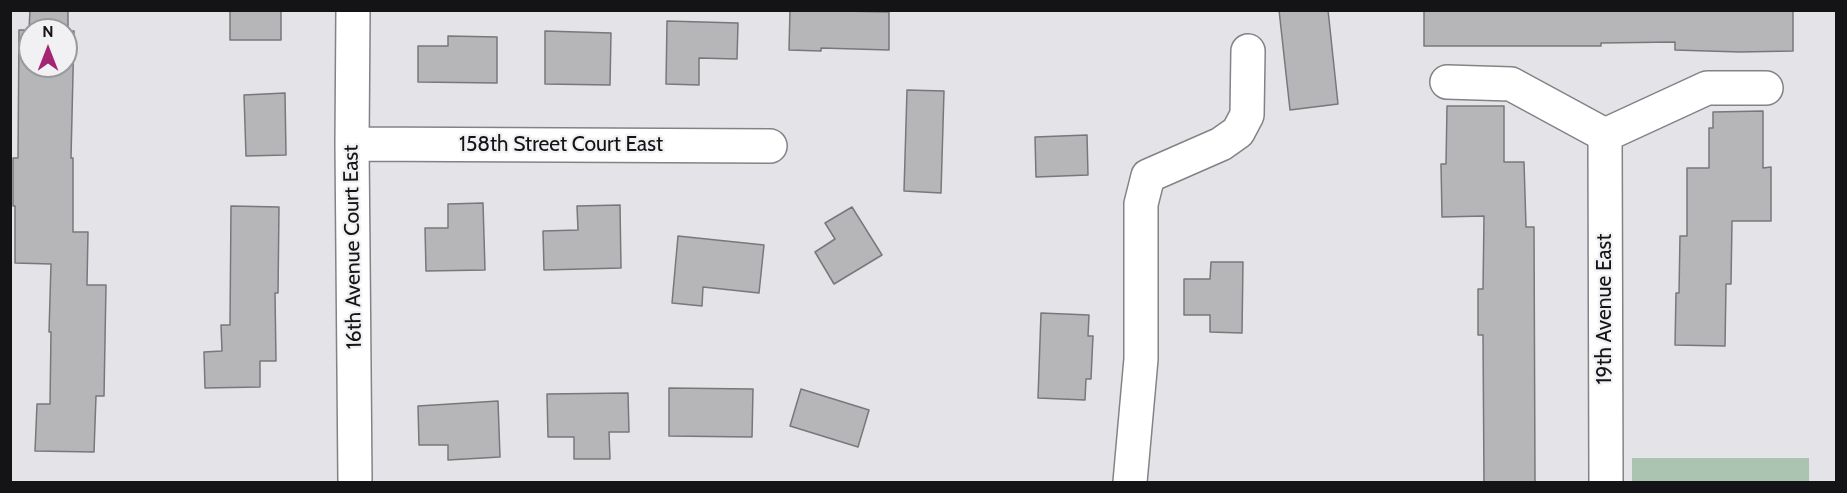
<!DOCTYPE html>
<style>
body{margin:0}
#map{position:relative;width:1847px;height:493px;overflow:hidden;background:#e4e3e7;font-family:Cabin,sans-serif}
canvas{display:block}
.frame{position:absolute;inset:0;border:12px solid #141416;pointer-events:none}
.north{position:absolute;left:18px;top:18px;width:60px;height:60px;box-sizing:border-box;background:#f1f1f4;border:2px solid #99999b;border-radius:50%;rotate:0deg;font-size:16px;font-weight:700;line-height:24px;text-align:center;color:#141416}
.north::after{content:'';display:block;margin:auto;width:21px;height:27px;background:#a52575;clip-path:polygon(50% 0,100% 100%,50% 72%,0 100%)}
</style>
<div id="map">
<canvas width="1847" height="493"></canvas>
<div class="frame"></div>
<div class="north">N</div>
</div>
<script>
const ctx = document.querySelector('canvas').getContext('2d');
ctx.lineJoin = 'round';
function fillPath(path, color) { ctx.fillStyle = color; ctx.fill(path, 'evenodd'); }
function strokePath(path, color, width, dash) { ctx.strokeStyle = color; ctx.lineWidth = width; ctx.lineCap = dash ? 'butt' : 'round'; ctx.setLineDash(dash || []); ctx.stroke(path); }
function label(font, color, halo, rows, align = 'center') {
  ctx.font = font + ' Cabin,sans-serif'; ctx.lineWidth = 4.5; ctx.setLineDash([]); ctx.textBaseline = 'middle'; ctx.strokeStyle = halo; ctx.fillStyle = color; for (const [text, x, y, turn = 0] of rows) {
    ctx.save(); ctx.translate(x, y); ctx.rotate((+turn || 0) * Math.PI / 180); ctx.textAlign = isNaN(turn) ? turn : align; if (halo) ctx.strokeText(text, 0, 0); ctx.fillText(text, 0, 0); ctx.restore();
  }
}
fillPath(new Path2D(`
 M1632 458H1809V482H1632Z`), '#abc4b1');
const building = new Path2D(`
 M30 10H68V31H74L71 158H73V232H88L87 285H106L104 396H96L94 452 35 451 37 404H50L51 332H49L51 264 15 263V206H13V158H18L19 30H29ZM30 30H66V66H30Z
 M230 10H281V40H230Z
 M790 10 889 12V50L821 48V51L789 50Z
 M1279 10H1328L1338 104 1290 110Z
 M1424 10H1793V51L1740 52 1675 50V42L1601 43V46H1424Z
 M667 21 738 23 737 59 699 58V85L666 84Z
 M545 31 611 33 610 85 545 84Z
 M448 36 497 37V83L418 82V46H448Z
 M907 90 944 91 941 193 904 191Z
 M285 93 286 155 246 156 244 95Z
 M1447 106H1504V162H1524L1526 227H1534L1535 483H1484L1483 335H1478V289H1483L1484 216 1442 217 1441 164H1446Z
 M1763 111V168L1771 167V221H1732L1731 284H1726L1725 346 1675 345 1676 293H1679L1680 236H1687V168H1709V128H1713V112Z
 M1087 135 1088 175 1036 177 1035 137Z
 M483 203 485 270 426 271 425 228H448V204Z
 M620 205 621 268 544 270 543 231 578 230 577 206Z
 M231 206 279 207 278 293H275L276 361H260V387L205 388 204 352 222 351 221 325H230Z
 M852 207 882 255 834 284 815 252 835 239 825 223Z
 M678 236 764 245 759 293 703 287 702 306 672 303Z
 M1211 262H1243L1242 333 1210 332V315H1184V279H1210Z
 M1041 313 1089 315 1088 336H1093L1091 379H1086L1085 400 1038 398Z
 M669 388 753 389 752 437 669 436Z
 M801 389 869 410 858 447 790 426Z
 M628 393 629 432H609L610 459H574V437H548L547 394Z
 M498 401 500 457 448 460V445H419L418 406Z`);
fillPath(building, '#b6b6b9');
strokePath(building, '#78787b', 1.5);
const minor = new Path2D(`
 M353 10 352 144 355 482
 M1447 82 1511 84 1605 135
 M1605 135 1606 482
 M1605 135 1707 88H1766
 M352 144 770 146
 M1130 482 1141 359V204L1148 176 1221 144 1238 132 1247 115 1248 51`);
strokePath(minor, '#838386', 36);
strokePath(minor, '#fff', 33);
label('21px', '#141416', '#f1f1f4', [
 ["158th Street Court East",561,145],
 ["16th Avenue Court East",353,247,-91],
 ["19th Avenue East",1605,309,-90]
]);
</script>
